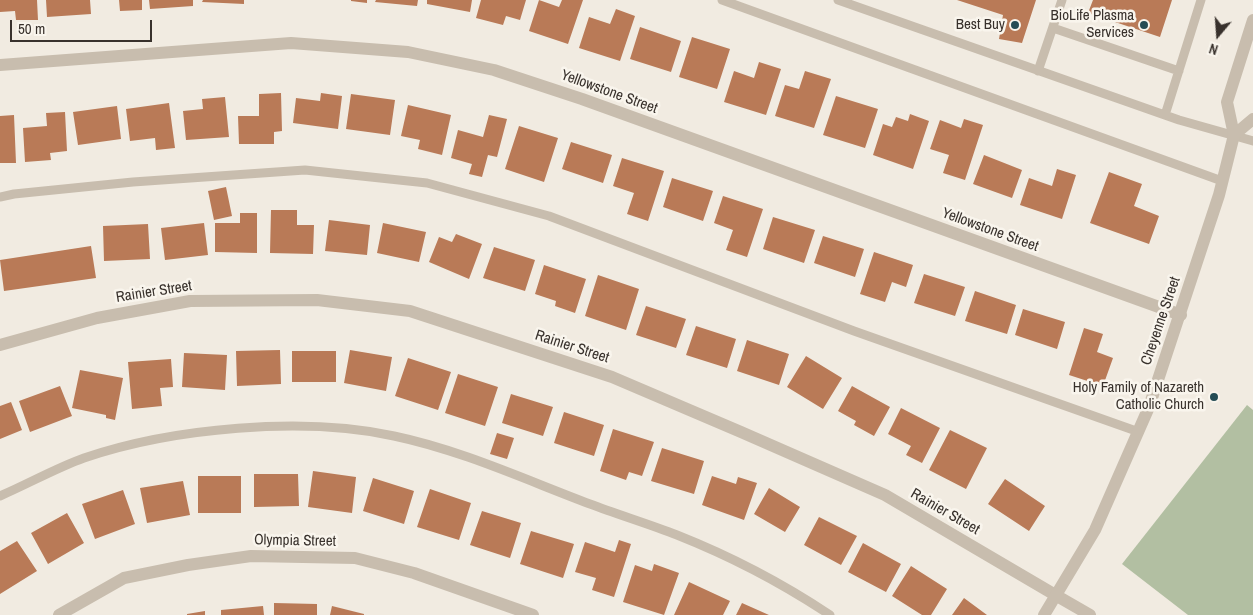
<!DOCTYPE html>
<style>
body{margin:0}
#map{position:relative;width:1253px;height:615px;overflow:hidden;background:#f1ebe1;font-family:"Archivo Narrow",sans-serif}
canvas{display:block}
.north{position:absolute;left:1193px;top:10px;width:50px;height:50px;-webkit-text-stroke:4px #f9f5ed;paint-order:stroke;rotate:198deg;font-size:14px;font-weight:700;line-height:20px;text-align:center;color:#38312c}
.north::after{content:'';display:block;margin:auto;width:18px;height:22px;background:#38312c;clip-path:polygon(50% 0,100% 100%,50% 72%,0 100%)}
.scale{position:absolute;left:10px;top:20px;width:142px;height:22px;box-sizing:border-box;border:2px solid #38312c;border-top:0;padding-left:6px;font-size:15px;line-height:18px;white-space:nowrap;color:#38312c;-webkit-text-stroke:4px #f9f5ed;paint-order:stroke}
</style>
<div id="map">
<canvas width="1253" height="615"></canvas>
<div class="north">N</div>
<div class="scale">50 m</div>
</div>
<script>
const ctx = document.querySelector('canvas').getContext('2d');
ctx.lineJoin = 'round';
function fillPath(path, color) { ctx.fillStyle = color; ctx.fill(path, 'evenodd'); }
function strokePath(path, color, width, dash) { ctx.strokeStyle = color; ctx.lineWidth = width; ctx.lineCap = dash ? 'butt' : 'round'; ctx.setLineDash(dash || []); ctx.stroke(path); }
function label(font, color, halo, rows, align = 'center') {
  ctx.font = font + ' "Archivo Narrow",sans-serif'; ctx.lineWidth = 5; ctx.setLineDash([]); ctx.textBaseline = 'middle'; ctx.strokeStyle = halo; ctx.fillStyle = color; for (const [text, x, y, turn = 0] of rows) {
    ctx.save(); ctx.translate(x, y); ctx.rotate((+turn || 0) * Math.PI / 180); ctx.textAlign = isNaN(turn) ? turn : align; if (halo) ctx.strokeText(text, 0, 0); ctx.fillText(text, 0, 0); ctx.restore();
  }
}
fillPath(new Path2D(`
 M1247 405 1253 410V615H1188L1122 564Z`), '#b2bfa2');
fillPath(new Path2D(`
 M0 0H37L38 20H16L15 11 0 12Z
 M46 0H90L91 14 47 17Z
 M119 0H142V10L120 11Z
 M149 0H193V6L150 9Z
 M203 0H244V4L202 2Z
 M351 0H367V3L351 1Z
 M376 0H418L417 6 375 2Z
 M427 0H472L470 12 427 4Z
 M481 0H526L520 20 506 16 503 25 476 18Z
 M539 0 559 7 562 0H583L568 44 529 31Z
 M957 0H1036L1022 43 999 39 1003 15Z
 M1093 0H1172L1160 37 1088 13Z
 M616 9 635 16 620 61 579 48 589 17 610 24Z
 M640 27 681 41 671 72 630 59Z
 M692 37 730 49 717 89 679 77Z
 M759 62 781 69 766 115 724 102 734 71 754 78Z
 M805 71 831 79 814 128 775 116 785 85 799 89Z
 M281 93 282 131 274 132V144H239L238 116H259V94Z
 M321 93 342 96 338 129 293 123 296 98 320 101Z
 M351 94 395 100 390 135 346 129Z
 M836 96 878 109 865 148 823 135Z
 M225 97 229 137 186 140 183 111 203 109 202 99Z
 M169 103 175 148 156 150 155 138 130 141 126 109Z
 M408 105 451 115 442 155 418 149 420 140 401 136Z
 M117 106 121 139 78 145 73 112Z
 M65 112 67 151 50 153 51 160 25 162 23 128 47 126 46 113Z
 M910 114 929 121 913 169 873 155 883 124 892 127 896 117 908 121Z
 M14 115 16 163H0V116Z
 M489 115 507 119 497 157 488 155 482 177 469 174 472 164 451 158 458 130 483 137Z
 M964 119 983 125 965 180 943 173 949 155 930 149 940 120 961 128Z
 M519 126 558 138 544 182 505 169Z
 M571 142 612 155 603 183 562 169Z
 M984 155 1022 170 1012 198 973 184Z
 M622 158 664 171 648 221 627 214 634 193 613 186Z
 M1057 169 1076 175 1062 219 1020 205 1029 178 1052 186Z
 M1109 172 1142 184 1134 206 1159 216 1149 244 1090 223Z
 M672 178 713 191 703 221 663 207Z
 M226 187 232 216 214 220 208 191Z
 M723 196 763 209 747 257 726 250 733 230 714 223Z
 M271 210H297V225H314L313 254 270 253Z
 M240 213H257V253L215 252V223H240Z
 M773 217 815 230 804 263 763 249Z
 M329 220 370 225 367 255 325 251Z
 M204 223 208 255 165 260 161 228Z
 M383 223 426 232 419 262 377 253Z
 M148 224 150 259 104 261 103 226Z
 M456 234 482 244 469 279 429 262 439 237 452 242Z
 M823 236 864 249 855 277 814 263Z
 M91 246 96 278 4 291 0 260Z
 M494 247 535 260 525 291 483 278Z
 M874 252 913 265 906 287 892 282 885 302 860 294Z
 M544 265 586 279 575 313 555 306 556 301 535 294Z
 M924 274 965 287 955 316 914 303Z
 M598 275 639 289 626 330 585 316Z
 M975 291 1016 305 1007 334 965 321Z
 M646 306 686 319 676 348 636 335Z
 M1023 309 1065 322 1057 349 1015 335Z
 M696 326 736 339 727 368 686 355Z
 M1084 328 1103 334 1097 352 1113 358 1103 386 1069 375Z
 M747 340 789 354 779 385 737 371Z
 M280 350 281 384 237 386 236 351Z
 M350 350 392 357 386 391 344 383Z
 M292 351H336V382H292Z
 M184 353 227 355 225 390 182 387Z
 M806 356 842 378 823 409 787 387Z
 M408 358 451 372 438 410 395 396Z
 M171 359 173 387 160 388 162 406 132 409 128 362Z
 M80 370 123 378 115 420 106 418V415L72 408Z
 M458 374 498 387 485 426 445 413Z
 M60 386 72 416 30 432 19 401Z
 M852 386 890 407 874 436 854 425 856 421 838 411Z
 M511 394 553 407 543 436 502 423Z
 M11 402 22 430 0 439V406Z
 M901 408 940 428 922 463 906 455 911 446 888 434Z
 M564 412 604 425 594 456 554 443Z
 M613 429 654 442 642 476 629 472 626 480 600 471Z
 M950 430 987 448 966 489 929 470Z
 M497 433 514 438 507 459 490 454Z
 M662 448 704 461 694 494 651 481Z
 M313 471 356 477 352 513 308 507Z
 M254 474H298L299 506 254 507Z
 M198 476H241V513H198Z
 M712 476 736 484 738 477 757 483 744 520 702 505Z
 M373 478 414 491 404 524 363 511Z
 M1005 479 1045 506 1029 531 988 504Z
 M183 481 190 515 147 523 140 488Z
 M769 488 800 507 785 532 754 514Z
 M430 489 471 503 459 540 417 527Z
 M123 490 135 524 95 539 82 504Z
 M482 511 521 523 510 558 470 545Z
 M67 513 84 543 48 564 31 533Z
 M819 517 857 536 841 565 804 545Z
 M531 531 574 544 563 578 520 564Z
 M619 540 631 544 614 597 592 590 596 578 575 572 585 542 615 552Z
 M17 541 37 571 0 594V551Z
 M863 543 901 564 886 592 848 572Z
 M654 564 679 573 664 615 623 602 635 565 652 571Z
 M911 566 947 589 931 615H922L892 596Z
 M689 582 730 601 723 615H674Z
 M964 598 987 615H952Z
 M274 603 317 604V615H274Z
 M742 603 769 615H736Z
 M263 606 264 615H221V610Z
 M332 606 364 614V615H330Z
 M205 611V615H187V614Z`), '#b97a57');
strokePath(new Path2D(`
 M722 0 1222 181
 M838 0 1179 120 1253 141
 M1053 28 1179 71
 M1038 71 1062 0
 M1165 115 1201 0
 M0 197 14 194 133 182 305 170 427 183 549 216 854 331 1139 432
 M0 496C28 484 56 468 84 458 172 428 303 416 394 436 461 450 526 480 590 504 619 515 649 524 677 535 730 556 782 583 830 615`), '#c8bdae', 9);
strokePath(new Path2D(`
 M0 65 291 43 408 52 494 70 582 99 1181 315
 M0 345 97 318 190 301 317 300 410 311 612 377 741 432 885 495 1057 596
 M59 615 124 578 188 565 251 556 355 558 414 573 533 615`), '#c8bdae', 12);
strokePath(new Path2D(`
 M1234 135 1253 119
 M1057 596 1090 615
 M1044 615 1095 530 1149 407 1219 195 1234 135 1227 102 1253 20`), '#c8bdae', 12);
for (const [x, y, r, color] of [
 [1015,25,5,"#254c55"],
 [1144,25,5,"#254c55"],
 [1214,397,5,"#254c55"]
]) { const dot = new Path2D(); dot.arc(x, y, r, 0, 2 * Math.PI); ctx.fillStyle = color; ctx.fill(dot); strokePath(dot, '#f9f5ed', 2); }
label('15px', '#38312c', '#f9f5ed', [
 ["BioLife Plasma",1134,16],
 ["Services",1134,33],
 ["Best Buy",1005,25],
 ["Holy Family of Nazareth",1204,388],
 ["Catholic Church",1204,405]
], 'right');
label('15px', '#38312c', '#f9f5ed', [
 ["Yellowstone Street",609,92,20],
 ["Yellowstone Street",990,230,20],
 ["Rainier Street",154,292,-9],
 ["Cheyenne Street",1161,321,-71],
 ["Rainier Street",572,347,18],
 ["Rainier Street",945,512,30],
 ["Olympia Street",295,541,1]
]);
</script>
